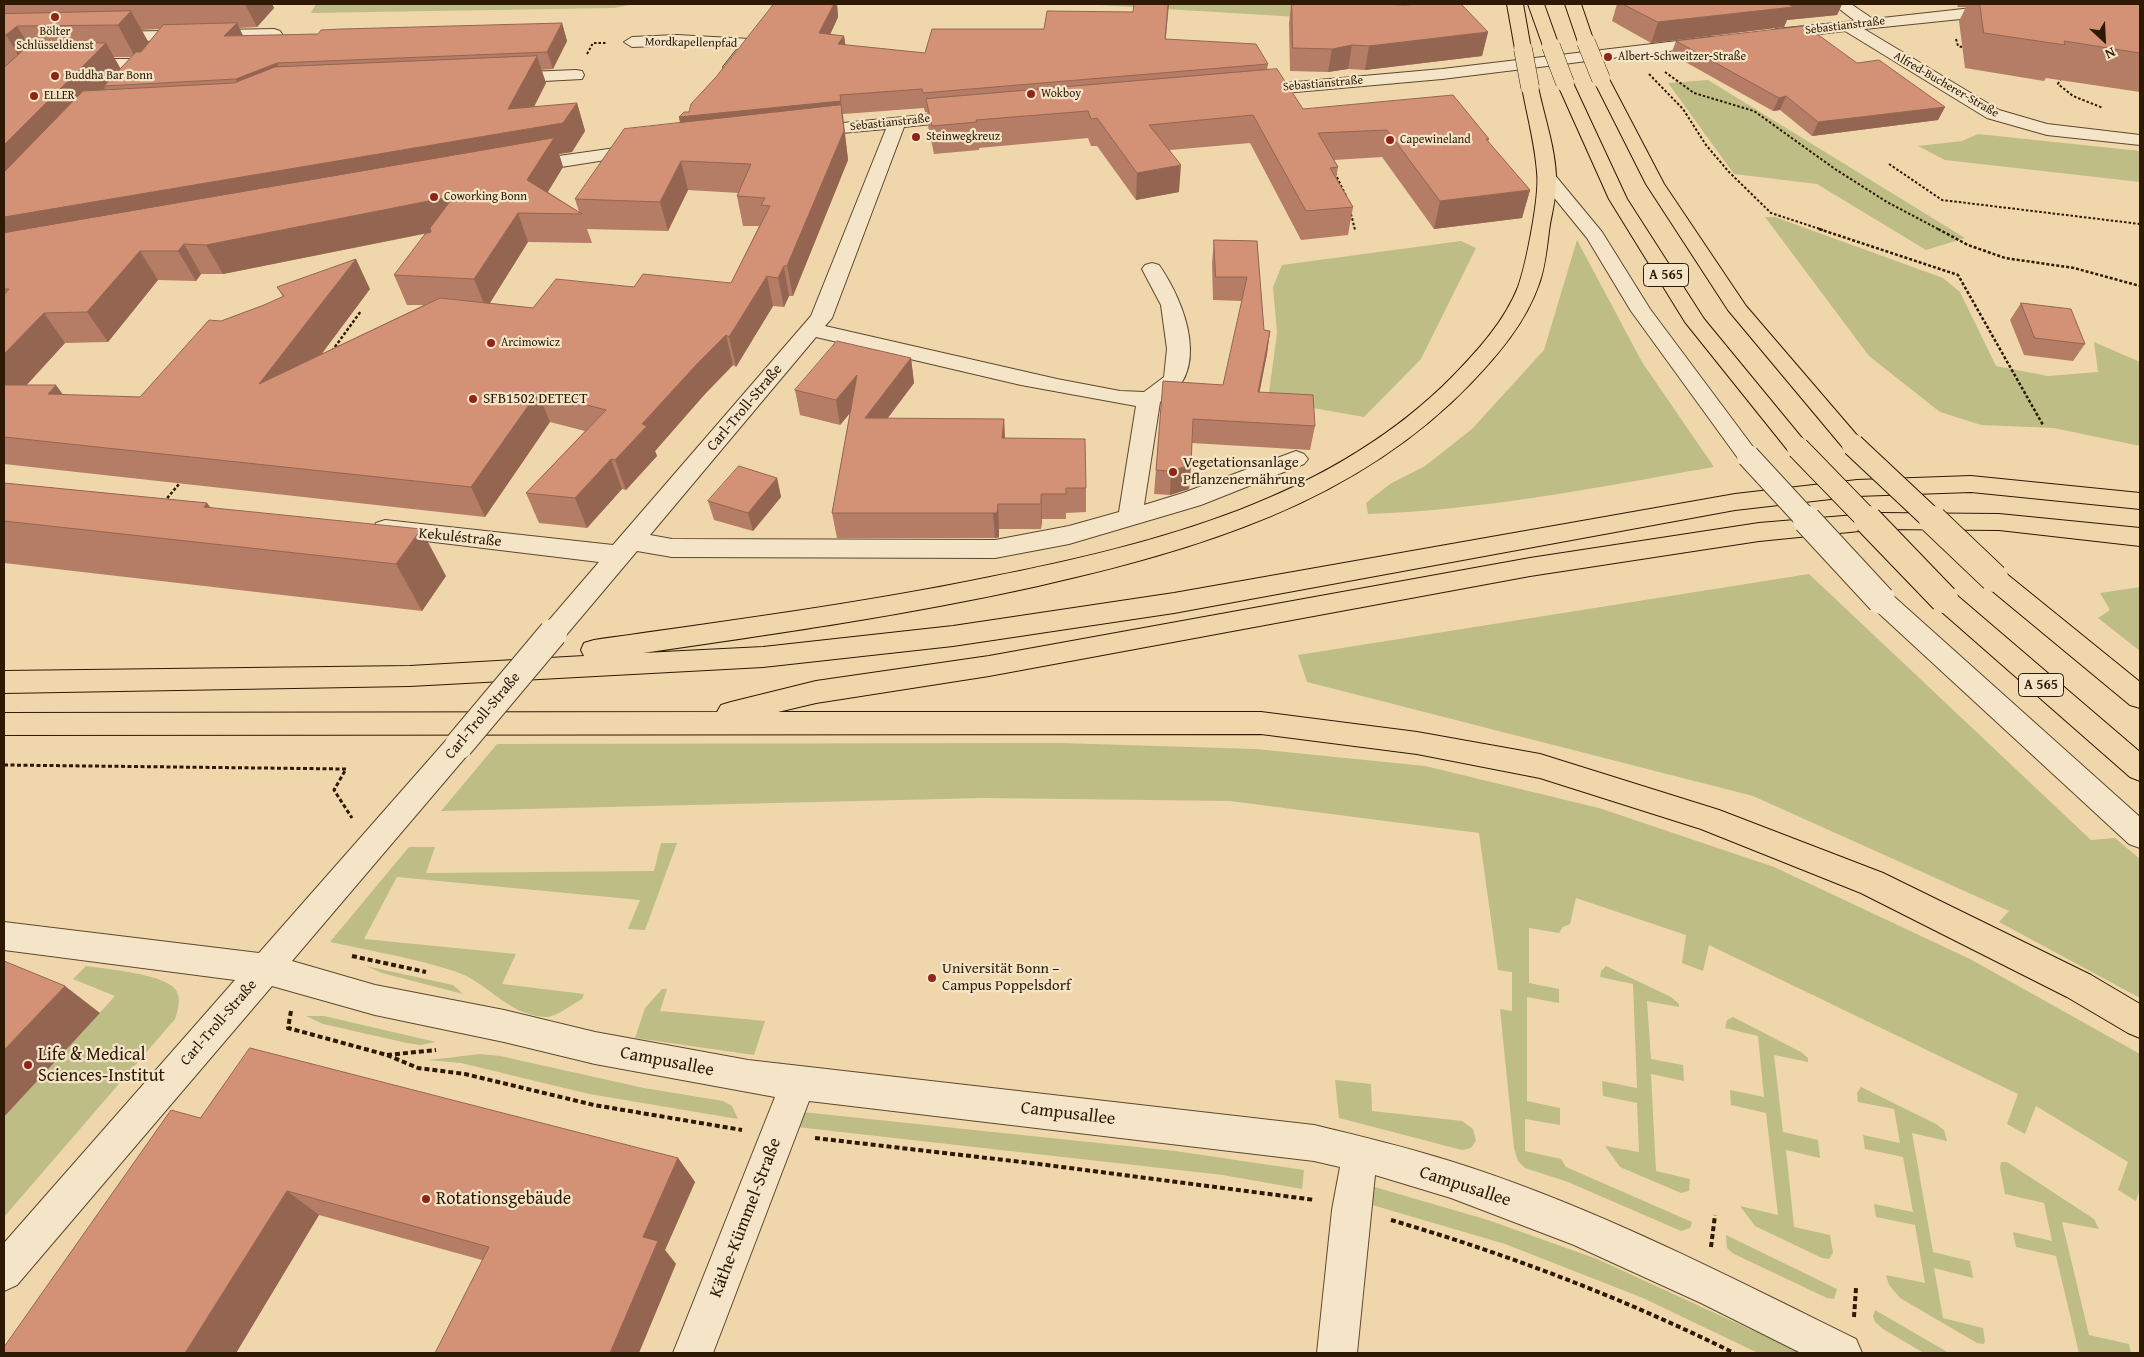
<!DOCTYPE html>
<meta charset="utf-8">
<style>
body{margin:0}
#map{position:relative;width:2144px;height:1357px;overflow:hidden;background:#efd7ab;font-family:"Gentium Book Plus",serif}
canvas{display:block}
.frame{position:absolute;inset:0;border:5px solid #2d1904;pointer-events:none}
.north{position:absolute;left:2079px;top:15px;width:50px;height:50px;-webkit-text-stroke:4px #f5e5c8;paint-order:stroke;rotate:155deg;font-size:14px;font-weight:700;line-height:20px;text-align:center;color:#2d1904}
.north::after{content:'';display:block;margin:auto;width:18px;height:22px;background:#2d1904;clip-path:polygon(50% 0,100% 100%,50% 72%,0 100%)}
</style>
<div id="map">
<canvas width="2144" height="1357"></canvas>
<div class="frame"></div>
<div class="north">N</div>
</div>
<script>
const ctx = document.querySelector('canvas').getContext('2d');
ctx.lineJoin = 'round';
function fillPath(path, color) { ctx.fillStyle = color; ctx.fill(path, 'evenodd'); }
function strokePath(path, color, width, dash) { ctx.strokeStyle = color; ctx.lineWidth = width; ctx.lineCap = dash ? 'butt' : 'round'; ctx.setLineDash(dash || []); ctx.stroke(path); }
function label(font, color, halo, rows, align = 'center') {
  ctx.font = font + ' "Gentium Book Plus",serif'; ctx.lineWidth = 4.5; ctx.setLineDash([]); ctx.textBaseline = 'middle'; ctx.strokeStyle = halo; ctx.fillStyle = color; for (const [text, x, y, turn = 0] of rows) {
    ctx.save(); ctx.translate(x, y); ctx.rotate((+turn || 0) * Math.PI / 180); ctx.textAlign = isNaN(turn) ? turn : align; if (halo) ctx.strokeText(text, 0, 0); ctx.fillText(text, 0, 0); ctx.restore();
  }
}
fillPath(new Path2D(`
 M316 4H635L614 8 311 13Z
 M1076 4H1311L1315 18 1099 5Z
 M1708 80 1965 238 1926 250 1817 184 1734 174 1668 83Z
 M1978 134 2140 151V182L1945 160 1918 146 1962 141Z
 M1765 217H1775L1943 278 1960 292 1996 366 2048 376 2098 372 2094 342 2140 362V446L2054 428 1981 425 1940 412 1869 356Z
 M1577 240 1642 362 1714 467C1599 487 1485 510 1368 514L1366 503 1390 484 1425 466 1472 429 1544 350Z
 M1461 241 1476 248 1421 359 1364 417 1268 400 1277 333 1273 287 1282 265Z
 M1809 574 2091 840 2115 838 2140 859V998L1999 922 2009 911 1753 796 1307 682 1298 655Z
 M2140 587V651L2098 618 2110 610 2100 593Z
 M1060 743 1256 749 1425 766 1599 808 1774 867 1970 959 2140 1054V1189L2136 1201 2118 1190 2128 1162 2036 1106 2025 1134 2007 1124 2018 1094 1709 945 1703 971 1682 963 1686 935 1576 898 1570 924 1563 927 1559 933 1529 928V983L1559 989V1003L1527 997V1101L1560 1108V1125L1525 1119V1151L1561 1159 1566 1167 1692 1222 1690 1228 1681 1231 1568 1182 1525 1168 1518 1161 1514 1148 1500 1009 1512 1011V972L1498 970 1479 833 1230 801 984 798 441 811 497 744Z
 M661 843H677L645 930 628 929 640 900 397 877 364 939 516 954 502 984 584 994 582 999C573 1004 555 1018 545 1017 507 1015 487 981 454 971 414 958 371 951 330 942L409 847H435L426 873 654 871Z
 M86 966C105 969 170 974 177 992 181 1001 178 1010 175 1019L4 1217V1117L115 996 73 979Z
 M366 966 453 985 463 994 382 973Z
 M1606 966 1671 997 1679 1004V1007L1647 1001 1651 1059 1683 1065 1684 1081 1651 1074 1656 1171 1690 1179 1689 1191 1681 1193 1620 1167 1605 1146 1639 1152 1637 1103 1603 1096 1602 1081 1637 1088 1633 984 1600 977 1601 971Z
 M662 989H667L660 1011 765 1021 754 1055 635 1038 645 1008Z
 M306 1016H324L436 1042 420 1045 407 1043 323 1024Z
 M1733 1017 1801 1052 1808 1058V1062L1774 1055 1783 1132 1818 1140 1820 1158 1786 1150 1794 1227 1830 1235 1833 1253 1829 1259 1822 1258 1755 1226 1740 1206 1778 1215 1766 1113 1731 1105 1730 1090 1764 1097 1758 1036 1725 1028 1727 1020Z
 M480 1054 500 1056 644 1088 723 1101 732 1106 738 1119 589 1094 461 1063 429 1060Z
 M1335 1080 1371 1084 1372 1111 1462 1121 1473 1129 1476 1141 1471 1148 1462 1150 1339 1118Z
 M1861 1087 1936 1124 1944 1130 1947 1141 1912 1133 1933 1252 1970 1261 1973 1278 1934 1268 1943 1318 1983 1328 1985 1341 1984 1344 1977 1343 1900 1298 1889 1285 1886 1275 1925 1283 1915 1225 1876 1217 1874 1204 1913 1212 1903 1157 1865 1149 1863 1135 1900 1143 1894 1109 1858 1102 1857 1093Z
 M802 1112 1175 1151 1304 1170 1302 1189 1223 1175 779 1125Z
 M2001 1162H2007L2094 1219 2099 1229 2062 1222 2089 1335 2129 1344 2131 1353H2079L2056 1256 2016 1247 2013 1232 2052 1241 2044 1203 2005 1194 2000 1168Z
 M1371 1186 1488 1220 1597 1259 1802 1353H1758L1643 1298 1505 1244 1369 1204Z
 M1726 1235 1837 1289 1834 1299 1827 1298 1734 1254 1727 1248Z
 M1875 1310 1949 1353H1924L1883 1329 1875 1322 1873 1316Z`), '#bebd86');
const minor = new Path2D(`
 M1833 4H1851L1873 19 1999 5 2004 7 2007 10 2004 13 1999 15 1864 29 1999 110 2047 124 2140 135V145L2047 135 1987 118 1845 31 1776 39 1768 34 1776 29 1855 21Z
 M274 29 280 31 282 34 280 37 108 42 100 37 108 32Z
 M677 35 750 39 758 44C750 55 740 74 725 71L723 67 738 48 677 45 632 47 624 42 632 37Z
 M1711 37 1719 42 1717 45 1442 79 1251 96 1245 95 1243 91 1245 87 1251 86 1442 69Z
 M81 59H143L149 60 151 64 149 68 143 69 75 68 73 64 75 60Z
 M576 70 582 71 584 75 582 79 505 83 499 82 497 78 499 74 505 73Z
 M964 111 970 112 973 116 970 120 904 127 832 318 825 326 1057 379 1120 391 1144 392 1164 377 1167 349 1161 305 1142 269 1145 265 1152 263 1159 265C1185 302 1213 375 1160 402L1144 505 1183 493 1296 451 1304 454 1308 459 1304 464 1201 505 1069 544 995 558 672 557 637 551 562 640 553 643 544 640 540 633 544 626 599 562 376 535 373 529 376 523 385 520 613 545 811 316 886 129 808 136 802 135 799 131 802 127ZM816 337 1021 385 1136 406 1119 512 1069 526 995 540 672 539 650 535Z
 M644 144 650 145 653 149 650 153 523 173 517 171 514 167 517 163 523 161Z
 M1547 172 1554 174 1602 232 1650 309 1756 451 1760 456 1756 461 1748 464 1740 461 1631 311 1587 238 1538 178 1540 174Z
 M1881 591 1890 593 2140 817V848L2129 844 1872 607 1868 600 1872 593Z
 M459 734 469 737 473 745 469 753 292 961 375 985 504 1010 595 1032 748 1060 1314 1125C1360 1136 1405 1147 1450 1161 1591 1205 1724 1274 1856 1339L1862 1353H1801L1701 1303 1574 1245 1451 1198 1375 1175 1357 1353H1317L1332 1210 1340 1167 1314 1161 809 1101 713 1353H673L775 1097 595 1064 504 1042 375 1015 272 986 17 1285 4 1291V1243L235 980 4 950V922L259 953 449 737Z`);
const highway = new Path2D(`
 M1507 4H1523L1531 49 1529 52H1517L1515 49Z
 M1528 4H1544L1559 46 1557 49H1545L1543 46Z
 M1565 4H1581L1594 42 1592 45 1586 47 1578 42Z
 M1601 74 1607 75 1609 79 1664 184 1746 306 1861 440 1865 445 1861 450 1853 453 1845 450 1728 310 1646 184 1593 79 1595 75Z
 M1565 78 1571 79 1573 83 1627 199 1704 319 1806 443 1810 448 1806 453 1798 456 1790 453 1685 322 1609 199 1557 83 1559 79Z
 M1530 82 1536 83 1538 87C1544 116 1555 147 1556 176 1557 192 1553 209 1550 224 1547 244 1546 265 1539 284 1526 322 1498 355 1471 383 1355 504 1196 550 1038 586 907 615 775 634 643 653L763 647 953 626 1174 593 1735 494 1857 480 1971 476 2140 493V509L1971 492 1857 496 1735 510 1174 613 953 646 763 667 410 686 4 693V671L410 666 584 656 581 650 584 643 594 640C726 621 859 604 990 577 1155 544 1331 500 1453 376 1478 350 1504 322 1518 287 1526 265 1540 195 1537 172 1535 144 1527 115 1522 87L1524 83Z
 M1880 513 1999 514 2140 528V546L1999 530 1880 529 1759 541 1530 576 989 676 816 703 778 712H1261L1417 732 1540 754 1719 810 1883 873 2091 975 2140 1004V1038L2128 1033 2067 997 1861 893 1701 829 1540 778 1417 754 1261 734 4 735V713L717 712 721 705 731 702 816 681 989 656 1530 558 1759 523Z
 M1994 569 2003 571 2140 682V708L2130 705 1985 585 1981 578 1985 571Z
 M1944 590 1953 592 2140 752V781L2130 777 1935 606 1931 599 1935 592Z`);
strokePath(minor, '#5e482e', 2);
strokePath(highway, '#2d1904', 2);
strokePath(new Path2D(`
 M1956 39 1958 46 1966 48
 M587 54 593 43H607
 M1665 72 1694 93 1754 111 1835 169 1887 202 1940 230
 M1649 74 1683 109 1706 145 1729 172 1771 213 1823 230
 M2061 78 2058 84 2073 96 2103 108
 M1889 164 1942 200 2140 224
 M1335 173 1346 196
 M1351 214 1355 230`), '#2d1904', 2, [2.5, 2]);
strokePath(new Path2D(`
 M1819 229 1958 275 2043 425
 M1938 229 1968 245 2005 258 2074 268 2140 286
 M332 351 361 311
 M164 502 179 484`), '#2d1904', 2.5, [3, 2]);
strokePath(new Path2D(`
 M4 765 346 769 334 790 352 818`), '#2d1904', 3, [4, 2.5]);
strokePath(new Path2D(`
 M352 956 426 972
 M291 1011 288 1028 387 1055 418 1068 465 1074 594 1105 742 1130
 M387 1055 436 1050
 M815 1138 1039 1164 1315 1200
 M1391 1220C1510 1255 1623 1298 1734 1353
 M1711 1247 1715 1215
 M1854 1317 1856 1288`), '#2d1904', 4, [5, 3]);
fillPath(minor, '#f5e5c8');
fillPath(highway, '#efd7ab');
const minorBridgeFar1 = new Path2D(`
 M1748 456 1808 521`);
const minorBridge = new Path2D(`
 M1807 520 1881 600
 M459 745 553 633`);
const highwayBridgeFar2 = new Path2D(`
 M1586 42 1601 79
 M1551 46 1565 83
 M1523 49 1530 87`);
const highwayBridgeFar1 = new Path2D(`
 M1853 445 1934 521
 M1798 448 1869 521`);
const highwayBridge = new Path2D(`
 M1868 520 1944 599
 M1933 520 1994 578`);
strokePath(minorBridgeFar1, '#5e482e', 24, []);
strokePath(minorBridge, '#5e482e', 30, []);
strokePath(highwayBridgeFar2, '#2d1904', 19, []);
strokePath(highwayBridgeFar1, '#2d1904', 24, []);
strokePath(highwayBridge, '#2d1904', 30, []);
strokePath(minorBridgeFar1, '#f5e5c8', 22);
strokePath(minorBridge, '#f5e5c8', 28);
strokePath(highwayBridgeFar2, '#efd7ab', 18);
strokePath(highwayBridgeFar1, '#efd7ab', 22);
strokePath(highwayBridge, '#efd7ab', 28);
fillPath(new Path2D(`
 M4 4H272L274 8 257 27 239 28 243 36 318 34 562 23 567 41 553 69 541 70 546 83 534 107 577 103 585 131 572 152 559 154 563 167 548 192 579 212 575 199 680 123 679 117 689 112 774 4H837L838 17 830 35 844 36 845 45 925 53 1166 39 1268 64 1267 70 1303 109 1489 139 1488 142 1530 190 1522 218 1434 229 1382 157 1334 160 1338 167 1336 179 1353 207 1348 235 1301 240 1250 143 1170 150 1179 192 1136 200 1097 146H1091L1088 138 979 148V150L934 154 928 126 927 112H925L924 108 843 114 848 160 793 296H789L784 307 773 306 736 367 733 365 705 394 655 451 657 456 626 490 622 489 587 528 539 523 526 493 585 431 550 422 485 517 4 464V68L6 66H4ZM160 29 148 43 141 30ZM114 57H132L120 69ZM688 190 739 193 737 196 743 226H759L731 283 634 287 533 308 490 303 528 242 592 243 587 229 668 231ZM429 233 394 275 407 305H424L321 354 370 289 277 287 283 297 264 305 221 321 140 397 63 395 26 385 65 343 108 342 158 280 196 281 201 274H223Z
 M1291 4H1379L1488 32 1482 56 1365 70 1348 69 1328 72 1290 71 1289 23Z
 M1617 4H1842L1837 15 1787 20 1784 27 1651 43 1612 21Z
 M1957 4H2140V92L2046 78 2044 81 1965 68 1959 21 1966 7H1958Z
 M1676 41 1857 63 1945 107 1938 120 1812 136 1780 110 1773 111 1671 54Z
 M1214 240 1257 241 1264 330 1270 331 1267 354 1259 392 1315 426 1310 450 1192 443 1189 489 1170 495 1154 494 1163 381 1223 385 1242 301 1213 300 1212 263Z
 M2021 303 2085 344 2073 361 2024 355 2010 320Z
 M911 358 914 383 887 419H1004L1005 438 1086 488V512L1066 513V519H1042L1041 529H999V537L995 538H837L832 513 850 413 840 425 800 415 795 390Z
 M777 478 781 497 753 531 714 520 708 501Z
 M4 483 207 503 210 507 446 576 422 611 4 563Z
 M200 1118 678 1158 695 1182 665 1250 676 1264 482 1260 319 1215 236 1353Z`), '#b57d65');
fillPath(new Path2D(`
 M245 4H272L274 8 257 27Z
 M834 4H837L838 17 822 52 819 33Z
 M1168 4H1169L1164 58 1165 39Z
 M1784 4H1842L1837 15 1787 20 1784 27 1651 43 1658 22Z
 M131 11 149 43 135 57 118 25Z
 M237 23 245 40 224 36Z
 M562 23 567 41 553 69 547 52Z
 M17 26 37 58 26 68 6 35Z
 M1488 32 1482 56 1365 70 1369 46Z
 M844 36 847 55 838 44Z
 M106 43 122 71 104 86 105 88 4 194V145Z
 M1352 45 1348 69 1328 72 1332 49Z
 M537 56 546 83 522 130 577 103 585 131 572 152 559 154 563 167 537 209 527 180 4 250V217L508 109Z
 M277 63 285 81 245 97 236 79Z
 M840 95 848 160 793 296 787 266 843 120 684 137 679 117Z
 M1786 96 1780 110 1773 111 1779 98Z
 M1945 107 1938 120 1812 136 1818 122Z
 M681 161 688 190 668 231 660 202Z
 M1181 165 1179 192 1136 200 1137 173Z
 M1530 190 1522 218 1434 229 1440 201Z
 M454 196 466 225 223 274 206 245Z
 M518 213 528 242 486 309 474 279Z
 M184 244 201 274 196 281 178 251Z
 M140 251 158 280 108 342 87 312Z
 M356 259 370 289 277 414 259 384Z
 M784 266 789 296 784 307 778 278Z
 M767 276 773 306 736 367 729 337Z
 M44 313 65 343 4 410V354Z
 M1270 331 1267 354 1255 416 1258 392Z
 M726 335 733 365 705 394 655 451 657 456 626 490 615 460 642 424 697 364Z
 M911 358 914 383 869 443 865 418Z
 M857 375 861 400 840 425 836 400Z
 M56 385 78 415 48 394Z
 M538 392 550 422 485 517 471 487Z
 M1004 419 1005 444 1002 438Z
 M611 459 622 489 587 528 575 498Z
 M1191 465 1189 489 1170 495 1171 471Z
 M777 478 781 497 753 531 748 513Z
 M1041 494 1042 519 1041 529Z
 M207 503 237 547 204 507Z
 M998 504 999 529V537L995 538 993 513Z
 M421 529 446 576 422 611 396 564Z
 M65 986 100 1013 4 1117V1050Z
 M678 1158 695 1182 665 1250 676 1264 639 1353H610L643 1237Z
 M287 1191 319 1215 236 1353H185Z`), '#946652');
const building = new Path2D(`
 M774 4H834L819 33 844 36 838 44 925 53 932 29H1044L1047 11 1133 12 1134 4H1168L1165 39 1256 44 1268 64 923 93 922 89 840 95 841 101 679 117 684 112H689L691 104 716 77Z
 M1292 4H1379L1406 5 1416 4H1461L1488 32 1369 46 1352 45 1332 49 1293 48Z
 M1623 4H1788L1793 7 1658 22Z
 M1980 4H2140V53L2064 41 2065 45 1984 33Z
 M131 11 118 25 17 26 6 35H4V14Z
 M237 23 224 36 318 34 321 30 342 29 562 23 547 52 277 63 236 79 104 86 136 52H141L163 25Z
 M1806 26 1857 63 1879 60 1945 107 1818 122 1786 96 1779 98 1676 41Z
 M31 43H106L4 145V68Z
 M537 56 508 109 577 103 563 123 4 217V172L83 91 234 83 275 67Z
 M1277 69 1303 109 1453 95 1489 139H1486L1530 190 1440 201 1387 130 1318 133 1338 167 1330 168 1353 207 1306 211 1253 115 1149 125 1181 165 1137 173 1097 118 1091 119 1088 111 976 120 977 122 932 126 926 99Z
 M841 105 844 131 787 266H784L778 278 767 276 729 337 726 335 697 364 642 424 647 426 615 460 611 459 575 498 526 493 606 410 538 392 471 487 4 437V385H56L48 394 140 397 209 320 221 321 264 305 284 296 277 287 356 259 259 384 440 298 533 308 556 279 634 287 643 274 731 283 770 206 761 205 765 198 737 196 751 164 681 161 660 202 575 199 624 129Z
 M554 138 527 180 582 214 518 213 474 279 394 275 425 234 431 232 430 228 454 196 206 245 184 244 178 251H140L87 312 44 313 4 354V295L9 289H4V233Z
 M1214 240 1257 241 1264 330 1270 331 1258 392 1313 395 1315 426 1193 419 1191 465 1171 471 1156 470 1163 381 1223 385 1247 277H1216Z
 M2021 303 2071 309 2085 344 2035 338Z
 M837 341 911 358 865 418 1004 419 1002 438 1085 439 1086 488H1066V494H1041V504H998L997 513H832L857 375 836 400 795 390Z
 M739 466 777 478 748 513 708 501Z
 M4 483 207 503 204 507 421 529 396 564 4 521Z
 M4 961 65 986 4 1050Z
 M250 1048 678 1158 643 1237 658 1241 610 1353H435L489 1247 287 1191 185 1353H4V1347L171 1110 200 1118Z`);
fillPath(building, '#d39175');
strokePath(building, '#946652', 1);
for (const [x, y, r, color] of [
 [55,17,5,"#8f2418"],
 [1608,57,5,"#8f2418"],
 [55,76,5,"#8f2418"],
 [1031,94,5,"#8f2418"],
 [34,96,5,"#8f2418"],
 [916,137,5,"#8f2418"],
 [1390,140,5,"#8f2418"],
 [434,197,5,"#8f2418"],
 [491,343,5,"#8f2418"],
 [473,399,5,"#8f2418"],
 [1173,472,5,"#8f2418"],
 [932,978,5,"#8f2418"],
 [28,1065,5,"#8f2418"],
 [426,1199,5,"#8f2418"]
]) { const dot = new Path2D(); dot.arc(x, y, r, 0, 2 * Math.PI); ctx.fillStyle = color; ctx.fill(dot); strokePath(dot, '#f5e5c8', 2); }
label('12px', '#2d1904', '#f5e5c8', [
 ["Sebastianstraße",1845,26,-7],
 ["Mordkapellenpfad",691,43,1],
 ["Sebastianstraße",1323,84,-5],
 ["Alfred-Bucherer-Straße",1946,85,30],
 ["Sebastianstraße",890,123,-6]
]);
label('12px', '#2d1904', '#f5e5c8', [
 ["Bölter",55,32,"center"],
 ["Schlüsseldienst",55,46,"center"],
 ["Albert-Schweitzer-Straße",1618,57],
 ["Buddha Bar Bonn",65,76],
 ["Wokboy",1041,94],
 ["ELLER",44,96],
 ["Steinwegkreuz",926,137],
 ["Capewineland",1400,140],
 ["Coworking Bonn",444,197],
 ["Arcimowicz",501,343]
], 'left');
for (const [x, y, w] of [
 [1666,275,45],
 [2041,685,45]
]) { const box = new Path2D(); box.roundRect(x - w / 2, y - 11.5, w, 23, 4); ctx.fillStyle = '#f5e5c8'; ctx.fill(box); strokePath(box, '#2d1904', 1); }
label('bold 14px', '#2d1904', null, [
 ["A 565",1666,275],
 ["A 565",2041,685]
]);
label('15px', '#2d1904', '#f5e5c8', [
 ["SFB1502 DETECT",483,399],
 ["Vegetationsanlage",1183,463],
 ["Pflanzenernährung",1183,480],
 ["Universität Bonn –",942,969],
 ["Campus Poppelsdorf",942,986]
], 'left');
label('15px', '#2d1904', '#f5e5c8', [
 ["Carl-Troll-Straße",745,408,-50],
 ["Kekuléstraße",460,538,6],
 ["Carl-Troll-Straße",483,716,-50],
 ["Carl-Troll-Straße",219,1023,-49]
]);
label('18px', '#2d1904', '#f5e5c8', [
 ["Life & Medical",38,1055],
 ["Sciences-Institut",38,1076],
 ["Rotationsgebäude",436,1199]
], 'left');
label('18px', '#2d1904', '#f5e5c8', [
 ["Campusallee",667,1062,11],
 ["Campusallee",1068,1114,7],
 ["Campusallee",1465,1187,18],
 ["Käthe-Kümmel-Straße",746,1218,-69]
]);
</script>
